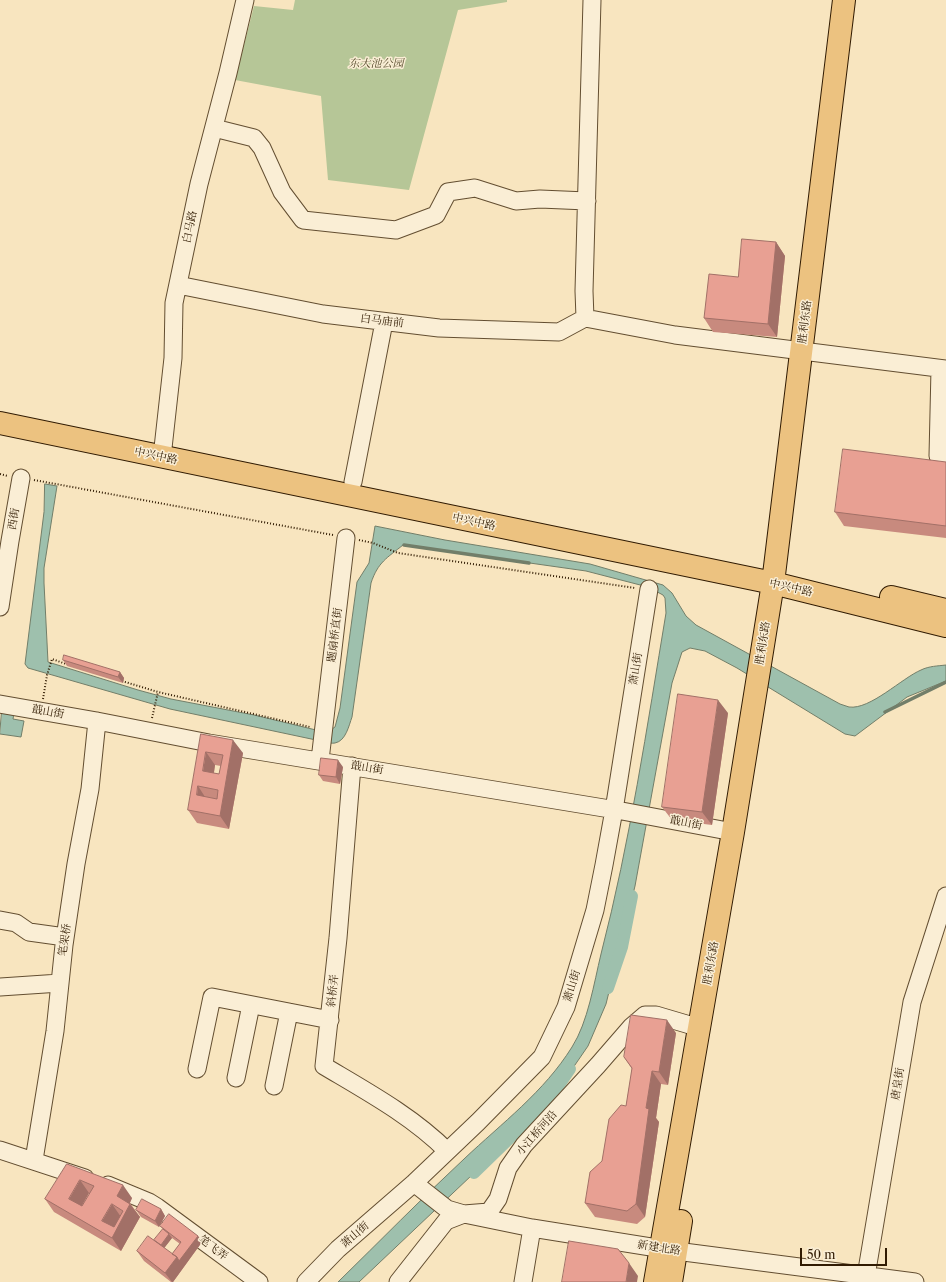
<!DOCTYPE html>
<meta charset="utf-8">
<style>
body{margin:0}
#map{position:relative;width:946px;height:1282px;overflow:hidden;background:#f8e5bf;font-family:"Libre Caslon Text",serif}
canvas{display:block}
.scale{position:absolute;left:800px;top:1248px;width:87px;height:18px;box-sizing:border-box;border:2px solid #311b02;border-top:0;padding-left:5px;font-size:12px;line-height:14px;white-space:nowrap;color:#311b02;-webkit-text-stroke:3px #faeed5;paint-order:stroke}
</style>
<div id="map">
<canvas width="946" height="1282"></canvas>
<div class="scale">50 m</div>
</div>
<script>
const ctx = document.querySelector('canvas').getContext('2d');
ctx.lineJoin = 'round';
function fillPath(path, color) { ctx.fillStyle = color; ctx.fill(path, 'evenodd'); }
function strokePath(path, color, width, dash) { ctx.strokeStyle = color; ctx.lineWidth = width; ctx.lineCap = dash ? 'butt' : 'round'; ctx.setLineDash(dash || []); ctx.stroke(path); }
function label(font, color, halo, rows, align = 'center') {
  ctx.font = font + ' "Libre Caslon Text","Noto Serif SC",serif'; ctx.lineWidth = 3; ctx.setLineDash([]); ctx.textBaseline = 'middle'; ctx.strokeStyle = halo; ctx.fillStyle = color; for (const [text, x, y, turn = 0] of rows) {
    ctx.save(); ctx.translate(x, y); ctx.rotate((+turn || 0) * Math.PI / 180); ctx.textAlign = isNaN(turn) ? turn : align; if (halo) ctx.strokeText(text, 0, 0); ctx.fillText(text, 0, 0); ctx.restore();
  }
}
fillPath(new Path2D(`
 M295 0H507V2L458 10 409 190 328 180 321 96 235 80 254 6 293 10Z`), '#b6c697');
const water = new Path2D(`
 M45 484 57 486 44 568V583L48 662 138 690 171 699 254 715 316 730 329 731 335 727 340 708 357 582 369 563 375 526 445 540 590 564 663 585 672 593 686 616 696 625 840 704C843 705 846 706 849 707 870 710 902 678 921 670 929 666 938 666 946 665V681L907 697 855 736 845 734 737 668 705 651 690 648 682 652 672 683 635 886 606 1004 588 1046 566 1078 472 1175 359 1282H338C380 1241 421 1199 464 1159 502 1123 544 1092 572 1047 588 1022 594 983 601 954 630 842 647 727 666 613L665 598 663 595 648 587 586 571 403 545C387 558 378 562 371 583L352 717C349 725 346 741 335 743 329 744 322 741 316 740L170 709 28 668 25 664 44 512Z
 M2 711 14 713 13 719 24 721 21 737 0 734Z`);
fillPath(water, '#9ec0ad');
strokePath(water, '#727e69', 1);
strokePath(new Path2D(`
 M404 545 529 563
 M885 712 946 682`), '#727e69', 3.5);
strokePath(new Path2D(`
 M608 988 622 947 632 896
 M474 1173 549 1100 570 1069`), '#9ec0ad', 12);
const minor = new Path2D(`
 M592 0 584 291 585 318 675 335 946 369
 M214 128 254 138 262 148 282 192 303 220 396 230 436 215 448 192 475 188 516 201 540 199 587 201
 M178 285 323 314 439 328 559 332 585 318
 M940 369 938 456H946
 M162 457 173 358 174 303 199 184 228 73 245 0
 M353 482 384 322
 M0 607 10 541 21 478
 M0 704 97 721 209 743 622 811 733 832
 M320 760 346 538
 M352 766 338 938 324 1066C366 1091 412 1116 447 1151
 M0 920 16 923 29 932 65 937
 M0 987 60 983
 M197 1069 212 997 330 1020
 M236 1078 251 1005
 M274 1086 289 1012
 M0 1150 85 1178
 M34 1160 55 1031 64 945 76 864 90 789 97 721
 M414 1183 447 1209 464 1214 532 1228 676 1251 915 1282
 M108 1185 149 1202 157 1207 259 1282
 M866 1276 912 1002 946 896
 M306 1282 338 1249 414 1183 478 1122 542 1057 566 1007 595 910 604 865 614 810 649 589
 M398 1282 446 1221 464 1214 489 1212 498 1199 508 1168 524 1145 598 1065 631 1027 645 1015H656L700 1028
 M523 1282 532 1228`);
const major = new Path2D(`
 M0 423 773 583 946 626
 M891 597 946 610
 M655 1282 733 832 773 583 844 0
 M671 1282 681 1221`);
strokePath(minor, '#634e31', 19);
strokePath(major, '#311b02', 24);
strokePath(new Path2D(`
 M0 474 8 476
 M34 480 333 535
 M359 540 373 543 398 553 635 588
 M122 681 158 692 310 727
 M43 699 47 675 52 659 66 664
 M152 718 158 692`), '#311b02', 2, [1, 2]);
strokePath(minor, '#faeed5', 17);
strokePath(major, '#ecc280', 22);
fillPath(new Path2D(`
 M776 242 785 256 777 337 713 332 704 318 738 277Z
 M946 462V538L844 526 835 512Z
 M63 660 120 672 124 678 123 683 67 666Z
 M728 713 712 825 672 820 662 807Z
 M201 734 243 753 229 829 197 823 188 810ZM215 765 221 766 219 774 214 773Z
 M343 767 340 784 323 781 319 775Z
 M676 1033 668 1085 661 1084 656 1118 659 1122 645 1217 637 1224 595 1217 585 1203 602 1161 626 1106 632 1069 624 1057Z
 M67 1164 132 1198 130 1203 140 1217 121 1251 54 1212 45 1199ZM89 1193H90L82 1206Z
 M161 1209 165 1216 159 1227 141 1217 136 1210Z
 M160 1226 198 1236 202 1242 173 1282H171L144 1261 137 1251 154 1240 163 1229ZM172 1238 180 1244 172 1254 164 1248Z`), '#c88a7e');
fillPath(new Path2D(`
 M776 242 785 256 777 337 768 324Z
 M120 672 124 678 123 683 118 677Z
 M718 700 728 713 712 825 702 812Z
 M233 740 243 753 229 829 220 816Z
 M206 752 215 765 212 784 203 771Z
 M338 760 343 767 340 784 336 777Z
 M198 786 207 800 197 795Z
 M667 1020 676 1033 668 1085 659 1072Z
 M652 1071 661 1084 656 1118 659 1122 645 1217 636 1204 646 1108Z
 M80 1180 89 1193 78 1212 69 1199Z
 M123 1185 132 1198 127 1209 117 1196Z
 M112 1204 121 1217 111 1234 102 1221Z
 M130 1204 140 1217 121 1251 112 1238Z
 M161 1209 165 1216 159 1227 155 1221Z
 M169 1234 172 1238 162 1251 160 1247Z
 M198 1236 202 1242 173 1282H172L165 1273 177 1257Z
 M629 1263 638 1276 637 1282H626Z`), '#a27067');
const building = new Path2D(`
 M742 239 776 242 768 324 704 318 709 274 738 277Z
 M843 449 946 462V526L835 512Z
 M64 655 120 672 118 677 63 660Z
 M678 694 718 700 702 812 662 807Z
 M201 734 233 740 220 816 188 810ZM206 752 223 755 219 774 203 771ZM198 786 218 790 217 799 197 795Z
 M321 758 338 760 336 777 319 775Z
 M631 1015 667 1020 659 1072 652 1071 646 1108 649 1109 636 1204 627 1211 585 1203 590 1172 602 1161 609 1119 621 1105 626 1106 632 1068 624 1057Z
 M67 1164 123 1185 117 1196 130 1204 112 1238 45 1199ZM80 1180 94 1186 82 1206 69 1199ZM112 1204 123 1211 114 1227 102 1221Z
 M142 1199 161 1209 155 1221 136 1210Z
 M169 1214 198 1236 179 1261 177 1257 172 1254 181 1242 160 1226Z
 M163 1229 169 1234 161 1245 154 1240Z
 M148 1236 177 1257 165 1273 137 1251Z
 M569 1241 618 1249 629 1263 626 1282H562Z`);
fillPath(building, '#e8a093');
strokePath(building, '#a27067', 1);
label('italic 11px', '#594e2f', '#faeed5', [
 ["东大池公园",376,64]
]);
label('11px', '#311b02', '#faeed5', [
 ["白马路",190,227,-78],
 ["白马庙前",382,321,7],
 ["胜利东路",805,322,-83],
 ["中兴中路",156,456,12],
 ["西街",14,519,-80],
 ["中兴中路",474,522,12],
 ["中兴中路",791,588,13],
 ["题扇桥直街",335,635,-83],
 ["胜利东路",763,643,-81],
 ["萧山街",636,669,-81],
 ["蕺山街",48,712,10],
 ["蕺山街",367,768,9],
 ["蕺山街",686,823,11],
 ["笔架桥",65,940,-82],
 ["胜利东路",711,963,-80],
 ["萧山街",572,986,-73],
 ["斜桥弄",333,991,-84],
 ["唐皇街",898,1084,-81],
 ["小江桥河沿",537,1133,-49],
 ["萧山街",355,1235,-41],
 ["笔飞弄",213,1248,37],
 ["新建北路",659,1248,9]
]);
</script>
